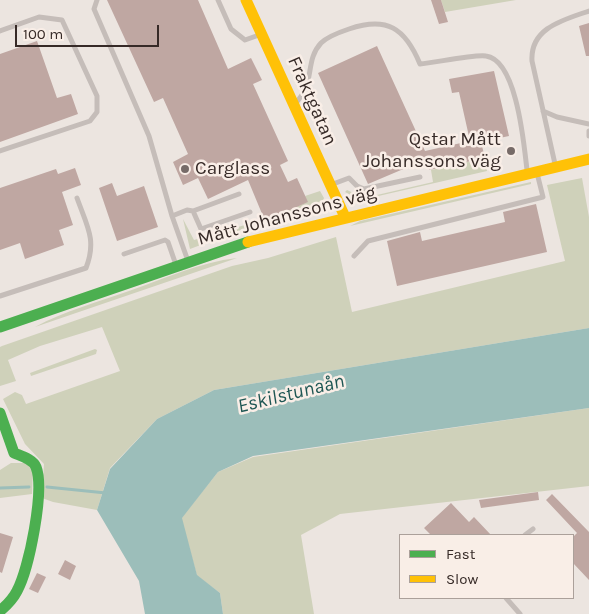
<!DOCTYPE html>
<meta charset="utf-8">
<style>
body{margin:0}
#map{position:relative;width:589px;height:614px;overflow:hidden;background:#ece5e0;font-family:Karla,sans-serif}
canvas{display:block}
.legend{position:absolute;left:399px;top:534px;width:175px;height:65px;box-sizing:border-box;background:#f9eee7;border:1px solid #aba09a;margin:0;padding:6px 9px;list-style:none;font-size:15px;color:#362a27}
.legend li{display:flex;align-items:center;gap:10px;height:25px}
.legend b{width:25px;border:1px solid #aba09a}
.scale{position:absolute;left:15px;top:25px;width:144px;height:22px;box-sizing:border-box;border:2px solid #362a27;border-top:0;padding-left:6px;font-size:15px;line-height:18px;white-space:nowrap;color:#362a27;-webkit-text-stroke:4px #f9eee7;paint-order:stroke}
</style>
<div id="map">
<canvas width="589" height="614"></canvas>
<ul class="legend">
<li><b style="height:6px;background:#4caf50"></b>Fast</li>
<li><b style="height:6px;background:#ffc107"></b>Slow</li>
</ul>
<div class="scale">100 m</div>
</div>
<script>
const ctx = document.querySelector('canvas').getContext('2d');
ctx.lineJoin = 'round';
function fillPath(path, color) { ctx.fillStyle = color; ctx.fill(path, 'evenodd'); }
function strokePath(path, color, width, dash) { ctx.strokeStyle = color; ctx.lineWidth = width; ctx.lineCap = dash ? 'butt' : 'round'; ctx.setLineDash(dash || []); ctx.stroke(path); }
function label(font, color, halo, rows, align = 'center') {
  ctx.font = font + ' Karla,sans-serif'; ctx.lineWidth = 5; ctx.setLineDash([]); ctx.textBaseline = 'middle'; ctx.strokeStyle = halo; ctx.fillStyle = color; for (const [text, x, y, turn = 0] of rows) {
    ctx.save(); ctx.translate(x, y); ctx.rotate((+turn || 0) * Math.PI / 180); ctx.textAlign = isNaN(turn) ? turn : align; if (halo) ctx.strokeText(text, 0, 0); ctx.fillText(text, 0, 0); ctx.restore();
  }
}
fillPath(new Path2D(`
 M441 0H516L445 12Z
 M485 158 487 171 361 200 345 192 347 190 364 198 433 182 431 170Z
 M582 178 589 217V328L214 390 157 419 110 468 97 510 53 502 42 498 44 464 25 444 3 399 15 392 22 395 26 404 120 371 102 327 40 346 8 360 16 381 0 386V347L2 346 232 266 268 258 336 237 352 312 565 261 547 185Z
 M531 182V184L350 226 360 221Z
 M320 191 324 198 320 208 279 221 259 223 190 249 183 219 194 240 255 222 265 221 307 202 305 196Z
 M237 258 35 327C64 311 98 302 129 291 164 279 200 262 237 258Z
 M95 349 97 350 96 354 31 376 30 373Z
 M589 408V486L340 514 301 535 314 614H223L220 593 197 576 181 518 218 472 253 457Z
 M11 463H25L33 468 32 494 0 498V470Z`), '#cfd1ba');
fillPath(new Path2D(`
 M589 328V408L253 456 218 472 182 518 197 575 220 593 223 614H145L139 581 97 510 110 469 157 419 214 390Z`), '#9cbeba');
strokePath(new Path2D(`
 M47 487 106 493
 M0 488 29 487`), '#9cbeba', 3);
fillPath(new Path2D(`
 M107 0H198L228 69 251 58 262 80 253 84 288 161 280 165 288 182 297 178 308 202 265 221 248 180 208 199 198 178 183 185 173 162 188 154 163 98 154 102Z
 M431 0H441L448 22 439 24Z
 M589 23V56H586L579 26Z
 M37 41 57 98 71 94 78 114 0 142V54Z
 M377 46 425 151 470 141 459 92 452 93 449 79 494 71 509 136 481 142 485 158 429 170 427 159 368 184 318 73Z
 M75 168 81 185 62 192 73 225 59 230 64 245 25 259 20 243 0 250V188L56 169 58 174Z
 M112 183 117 196 144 186 158 227 117 241 99 188Z
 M536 204 547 252 397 286 387 241 420 232 422 241 505 222 503 212Z
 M538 492 539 500 481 508 479 500Z
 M552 494 589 532V580L573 563V537L577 533 546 500Z
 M451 503 469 522 474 517 491 535H431L424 528Z
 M0 533 13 537 2 573 0 572Z
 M65 560 76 566 70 580 58 574Z
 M37 573 46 577 38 593 29 589Z`), '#bfa7a2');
strokePath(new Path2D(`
 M97 0 94 9 149 136 172 216
 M218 0 231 29 245 40 259 35
 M0 31 39 17 62 20 97 96V112L90 121 0 151
 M296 103C299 99 303 94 305 90 312 74 308 57 321 43 327 37 340 32 349 29 387 16 405 28 420 64 434 63 474 54 486 56 517 60 524 145 527 170
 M543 111 557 117 589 124
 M589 131V136
 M555 164 532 61C530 28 563 20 589 11
 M333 184 349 178 357 186 364 189 420 177
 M193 211 239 194
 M124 254 165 240 168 242 176 265
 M354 256 368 241 543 197 537 173
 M188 261 172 216 187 210 193 211 201 229 250 212
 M0 296 86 268C97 240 87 226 77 198
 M525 535 533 529
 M506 598 520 614`), '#c5bdb9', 5);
strokePath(new Path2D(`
 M0 327 248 242
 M0 413 14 453C21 456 33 459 36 467 45 490 29 569 17 591 13 599 7 605 0 611`), '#4caf50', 11);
strokePath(new Path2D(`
 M246 0 345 217
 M248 242 589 159`), '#ffc107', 11);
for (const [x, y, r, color] of [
 [511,151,5,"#766b68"],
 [185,169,5,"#766b68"]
]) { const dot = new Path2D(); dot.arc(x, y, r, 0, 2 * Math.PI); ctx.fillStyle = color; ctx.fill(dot); strokePath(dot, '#f9eee7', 2); }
label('19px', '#362a27', '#f9eee7', [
 ["Fraktgatan",312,101,66],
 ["Mått Johanssons väg",287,216,-15]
]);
label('19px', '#362a27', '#f9eee7', [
 ["Qstar Mått",501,140],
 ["Johanssons väg",501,162],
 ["Carglass",195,169,"left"]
], 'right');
label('italic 20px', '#1e5653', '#f9eee7', [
 ["Eskilstunaån",291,394,-14]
]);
</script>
